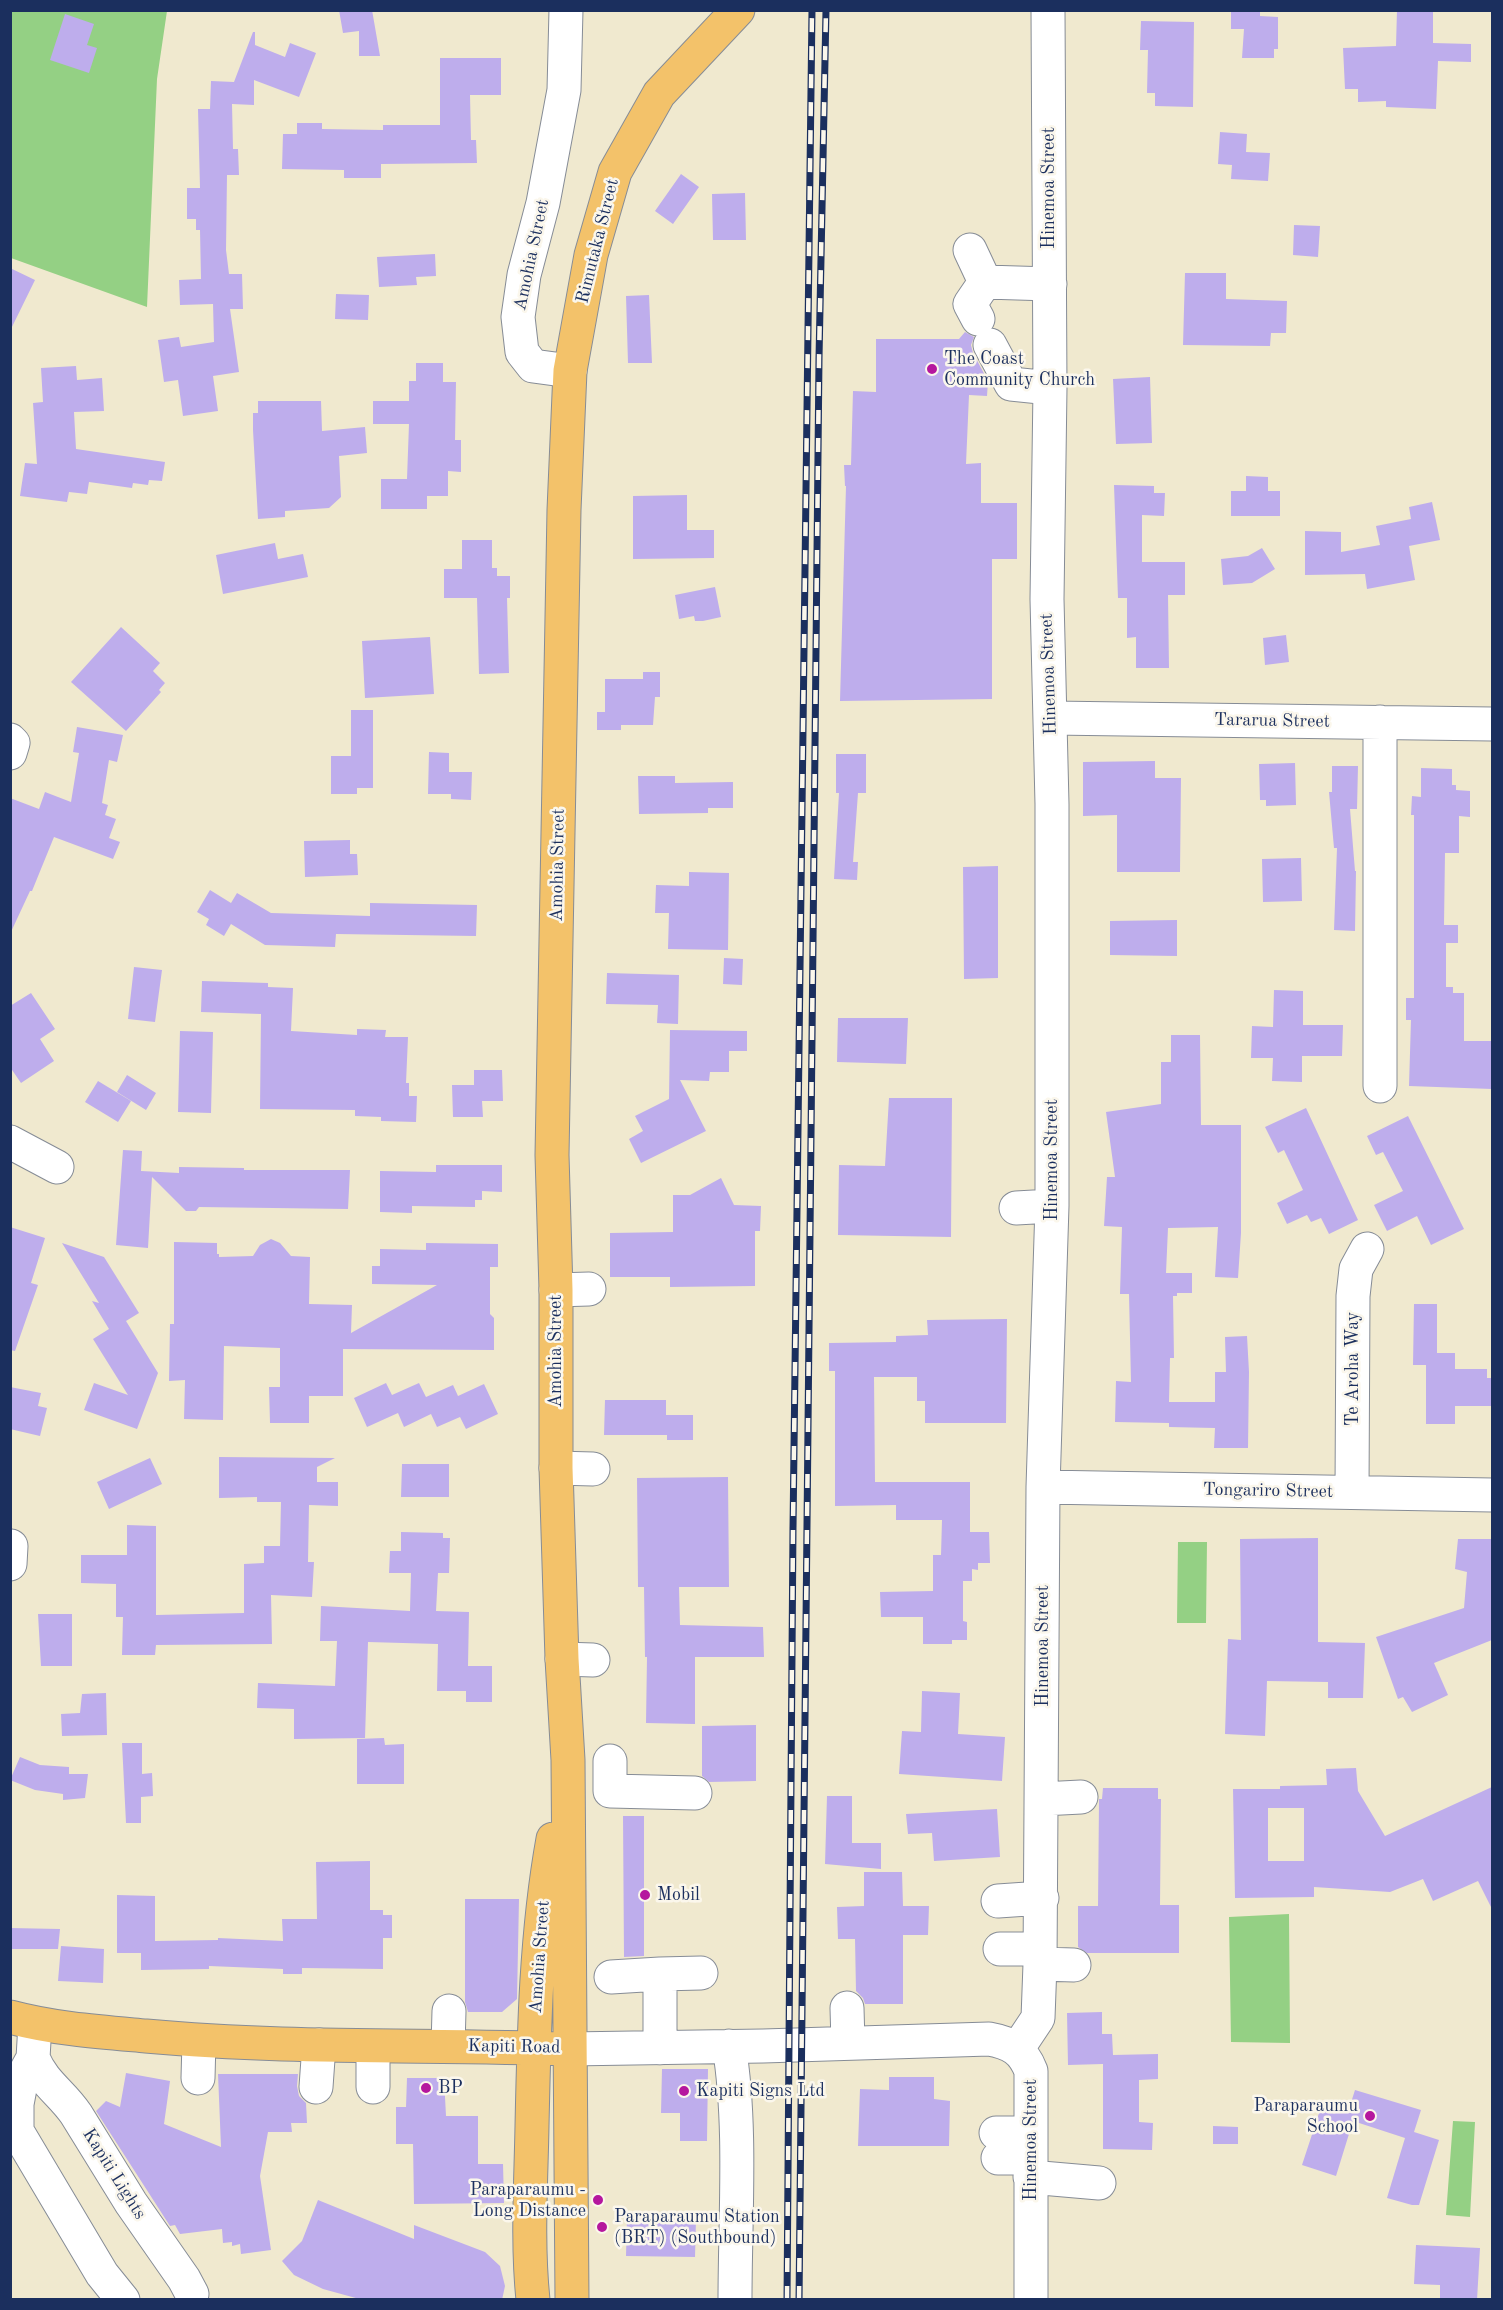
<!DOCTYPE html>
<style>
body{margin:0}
#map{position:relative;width:1503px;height:2310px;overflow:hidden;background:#f0e9cf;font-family:"Old Standard TT",serif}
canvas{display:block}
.frame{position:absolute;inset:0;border:12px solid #1b2f5e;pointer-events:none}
</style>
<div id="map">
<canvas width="1503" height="2310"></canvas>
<div class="frame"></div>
</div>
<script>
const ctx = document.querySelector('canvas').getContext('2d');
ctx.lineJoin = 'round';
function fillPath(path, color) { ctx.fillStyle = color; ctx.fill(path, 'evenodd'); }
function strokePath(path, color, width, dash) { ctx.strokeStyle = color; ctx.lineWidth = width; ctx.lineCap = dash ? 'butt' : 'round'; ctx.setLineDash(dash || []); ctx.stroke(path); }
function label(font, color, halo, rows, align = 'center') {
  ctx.font = font + ' "Old Standard TT",serif'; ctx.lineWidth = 5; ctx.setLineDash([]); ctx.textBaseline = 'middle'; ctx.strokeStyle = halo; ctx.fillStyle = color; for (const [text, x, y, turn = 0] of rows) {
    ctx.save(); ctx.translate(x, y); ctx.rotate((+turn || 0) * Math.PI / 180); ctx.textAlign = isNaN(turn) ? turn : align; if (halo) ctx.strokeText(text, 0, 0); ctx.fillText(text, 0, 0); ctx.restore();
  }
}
fillPath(new Path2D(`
 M10 11H167L157 79 147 307 11 258Z
 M1178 1542H1207L1206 1623H1177Z
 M1289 1914 1290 2043 1231 2042 1229 1917Z
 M1453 2121 1475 2122 1470 2217 1446 2215Z`), '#94d084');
fillPath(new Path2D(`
 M339 10H372L380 56H359V31L343 33Z
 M1231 10H1260V16L1278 17V49H1274V58H1242L1244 29H1231Z
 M1397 10H1433V43L1471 44V62L1438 61 1436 109 1386 107V101L1358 102V89H1345L1343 48 1396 46Z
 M65 14 94 24 87 45 97 48 89 73 50 60Z
 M1141 21 1194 22 1193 107 1155 106V93H1147L1148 50H1140Z
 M253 32H255V45L285 57 290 43 316 53 299 97 254 80V105L232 104 233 149H238L239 175H227L226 250 229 274H242L243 309H230L239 372 213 376 218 411 183 416 178 380 164 382 158 340 179 337 181 347 214 342 213 304 180 305 179 280 201 279 200 230H196V219H187V188H200L198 109H210L211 81 234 82Z
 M440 58H501V95H470L471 140H476L477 163 381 164V178H344V170L282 169 283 134H297V123H322V129L383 130V125H440Z
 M1220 132 1247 134 1246 152 1270 153 1268 181 1231 179 1232 165 1218 164Z
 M681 174 699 187 673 224 655 211Z
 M745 193 746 240H713L712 194Z
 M1294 225 1320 226 1318 257 1293 255Z
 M435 254 436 276 416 277 417 285 379 287 377 257Z
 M10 268 35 280 10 331Z
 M1185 273H1226V299L1287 301 1286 333H1271L1270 346 1183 345Z
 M336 294 369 295 368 320 335 319Z
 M649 295 652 363H628L626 296Z
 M965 332 974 337 971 345 973 353 988 381 987 396 969 395 966 464 981 463V503H1017V559H992V699L840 701 846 486H845L844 465H851L853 391 876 392V339H959Z
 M416 363H443V382H456L455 440H461V472L448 471V496H427V509H381V479H407L409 424H373V401H409V381H416Z
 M76 366 77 380 102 378 104 411 74 412 76 449 165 462 162 481 149 480 148 485 133 483 132 488 89 482 87 494 69 492 67 502 20 496 25 463 37 464 33 403 43 402 41 368Z
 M1150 377 1152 443 1116 444 1113 379Z
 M258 401H321L322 431 365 427 367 453 339 456 341 497 329 508 285 511V517L258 519 253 430V413H258Z
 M1246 476 1268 477V491H1280V516H1231V491H1246Z
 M1114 485 1154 486V493H1165L1164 516 1142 515V562H1185V595H1168L1169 668H1136V637L1127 638V598H1118Z
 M687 495V530H714V558L633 559V496Z
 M1432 502 1440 540 1409 546 1415 580 1367 589 1365 574 1305 575V531L1341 532V552L1380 545 1376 526 1411 519 1409 507Z
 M462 540H492V568H497V576H510V598H507L509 673 479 674 477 598H444V569H462Z
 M275 543 278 559 303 554 308 577 223 594 216 555Z
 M1262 548 1275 569 1252 583 1223 585 1221 559 1248 556Z
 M715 587 721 617 703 621H695L694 616 679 619 675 595Z
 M121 627 160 663 153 671 165 683 159 690 161 692 126 731 71 682Z
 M1286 635 1289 662 1265 665 1263 638Z
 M430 637 434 694 365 698 362 641Z
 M643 672H660V697H655L653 725H621V730H597V712H605V679H643Z
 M351 710H373V788H357V794H331V756H351Z
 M77 727 123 735 117 762 109 760 102 803 108 805 105 815 116 819 109 838 120 842 113 859 54 837 32 891H30L10 934V798L39 809 45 792 71 802 79 753 73 752Z
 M429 752 449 753V772H472L471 800 451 799V794H428Z
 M836 754H866V793H858L853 862H858L857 880 834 879 839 793H836Z
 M1155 761V778H1181L1180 872H1117V815L1083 816V762Z
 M1295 763 1296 805 1266 806V800H1260L1259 764Z
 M1332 766H1358L1357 809H1350L1355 871H1356L1355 931 1334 930 1337 848H1334L1329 792H1332Z
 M1421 768 1452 769V785H1456V790L1470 791V817L1459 816V853H1445L1444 925H1458V943H1446V987H1453V993H1464V1041H1492V1089L1409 1086 1411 1020H1406V998H1414V815H1411L1412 796 1421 797Z
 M638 776H675V783L733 782V808H708V813L639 814Z
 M350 840V854H357L358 875 305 877 304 841Z
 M1301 858 1302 901 1263 902 1262 859Z
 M998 866V978L964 979 963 867Z
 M689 872 729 873 728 950 668 949 669 913H655L656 885 689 886Z
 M210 890 231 903 237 893 271 913 370 916V903L477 905 476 936 336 934 335 947 265 945 231 924 224 936 206 925 209 919 197 912Z
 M1177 920V956L1110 955V921Z
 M724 958 743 959 742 985 723 984Z
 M134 967 162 970 155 1022 128 1019Z
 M607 973 679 975 678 1024 657 1023 658 1005 606 1004Z
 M202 981 268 983V987L293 988 291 1031 357 1035V1029L386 1030 385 1037H408L406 1083H409V1096H417L416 1122 381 1121V1117L355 1116V1110L260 1109 261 1014 201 1012Z
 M1274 990 1303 991V1025H1343L1342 1056H1302V1082L1272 1081 1273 1058H1251L1252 1026 1273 1027Z
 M31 993 55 1029 40 1039 54 1061 21 1083 10 1067V1006Z
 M838 1018H908L906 1064 837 1062Z
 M670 1030 747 1031V1051H729V1072H710L709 1081 680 1080 706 1131 641 1163 629 1139 643 1131 635 1116 669 1099Z
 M180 1031 213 1032 211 1113 178 1112Z
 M1171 1035H1200L1201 1125H1241V1233L1238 1278 1215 1277 1218 1227 1168 1228 1166 1273H1192V1293H1177V1296H1173L1174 1358H1170L1169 1402H1215V1372H1226L1225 1337 1247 1336 1249 1372 1248 1448H1214L1215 1428 1169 1427V1423L1115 1422 1116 1381 1131 1382 1129 1294H1120L1122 1227 1104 1226 1107 1177H1115L1106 1112 1161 1104V1062H1171Z
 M474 1070H502L503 1101H482L483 1117H453L452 1085H474Z
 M127 1075 156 1093 146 1110 117 1092Z
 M98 1081 131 1101 118 1122 85 1102Z
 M889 1098H952L951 1237 838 1235 839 1165 885 1166Z
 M1306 1108 1358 1220 1329 1234 1321 1218 1311 1222 1307 1215 1287 1224 1277 1203 1303 1190 1284 1150 1278 1153 1265 1127Z
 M1408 1116 1464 1229 1431 1245 1417 1216 1387 1231 1374 1205 1403 1191 1383 1152 1376 1155 1367 1136Z
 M123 1150 142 1151 141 1171 179 1173V1167L244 1168V1170H350L348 1209 199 1207 196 1211H186L152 1177 148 1248 116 1245Z
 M436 1165H502V1192L482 1191V1200H475V1207L412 1206V1213L380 1212V1171L436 1172Z
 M721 1178 734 1205 761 1206 760 1231H755V1286L670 1287V1277H610V1233L673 1232V1195H690Z
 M10 1227 45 1238 31 1283 38 1285 15 1351 10 1350Z
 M271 1239 280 1243 291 1256 310 1257 309 1304 352 1305 351 1333 437 1285 372 1284V1266H380V1249L426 1250V1243L498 1244V1267H490V1314L494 1318V1350L343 1349V1396H309V1423H270L269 1387H280V1348L224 1346 223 1420 184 1419 185 1380 169 1381 170 1324H174V1242L217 1243V1254H219V1257L253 1256 260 1245Z
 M62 1243 104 1257 139 1313 126 1321 158 1373 137 1429 84 1410 94 1383 128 1395 93 1339 109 1329 92 1301 99 1303Z
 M1414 1304H1437V1353H1455V1369H1487V1378H1492V1406H1455V1424H1426V1365H1413Z
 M1007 1319 1006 1423H925V1401H917V1377H874L875 1482H970V1532H989L990 1563H978V1570L972 1569V1581H963V1621L967 1622V1640H952V1644H923V1617H881L880 1592 933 1591V1555H941L942 1520H896V1505L835 1506V1371H829V1343L896 1342V1336L928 1335 927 1320Z
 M386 1383 392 1395 419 1383 426 1397 453 1385 458 1396 484 1384 498 1414 466 1429 460 1417 437 1427 431 1414 404 1427 398 1413 367 1427 354 1398Z
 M10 1387 41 1393 38 1406 47 1408 40 1436 10 1429Z
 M605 1400H666V1415H693V1440H667V1435H604Z
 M219 1457 335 1458 317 1467V1482H338V1506L309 1505 308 1562H314L312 1597 271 1595 272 1644 156 1645 155 1655H122L123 1617H116V1584L81 1583V1555H127V1525L156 1526V1615L244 1613V1564L264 1563V1546H280L281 1502H257V1497L219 1498Z
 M150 1458 162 1484 109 1509 97 1482Z
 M402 1464H449V1497H401Z
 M728 1477 729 1587H679L680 1625 763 1627 764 1657H695V1724L646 1723 647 1657H645L644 1587H638L637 1478Z
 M401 1532 443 1533V1538H450L449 1573H438L436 1611 469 1612 468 1666H492V1702H466V1691H437L438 1644 368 1642 365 1738 294 1739V1709L257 1708 258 1683 335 1686 337 1641H320L321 1606 410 1611 411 1573H389L390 1551H401Z
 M1318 1538V1642L1365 1643 1363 1698H1328V1682L1267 1681 1265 1736 1225 1734 1228 1639 1241 1640 1240 1539Z
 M1458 1539H1491L1492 1640 1434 1663 1448 1695 1412 1712 1403 1697 1398 1699 1376 1637 1464 1608 1467 1572 1455 1569Z
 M38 1614H72V1666H41Z
 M922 1691 960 1693 958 1734 1005 1737 1002 1781 899 1774 902 1731 921 1732Z
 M106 1693 107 1735 62 1736 61 1714 80 1713 82 1694Z
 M756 1725V1781L709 1782 702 1776V1726Z
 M384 1738 385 1745 404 1744V1784H357V1739Z
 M122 1743H142V1774L152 1773 153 1796 141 1797V1823H126Z
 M20 1757 40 1765 69 1767V1774H88L85 1798 63 1800V1794L35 1790 10 1780Z
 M1356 1768 1358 1791 1385 1836 1492 1787V1909L1478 1881 1433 1901 1423 1879 1390 1892 1314 1887V1897L1235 1898 1233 1789H1280V1786L1327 1785 1326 1769ZM1268 1808H1304V1861H1268Z
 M1103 1788H1158V1799H1161L1160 1905H1179V1953H1087L1078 1947V1906H1098L1099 1802V1799H1102Z
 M827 1796H852V1843H881V1869L825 1864Z
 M997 1809 1000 1857 934 1861 932 1833 908 1834 906 1814Z
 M623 1816H644V1956L624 1957Z
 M370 1861V1910H383V1915H392V1938H383V1969L302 1968V1974H283V1969L209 1966V1969L141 1970V1953H117V1895L155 1896V1941L218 1940V1938L283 1941 282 1919H317L316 1862Z
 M864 1872H902L903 1906H929L928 1935H903V2004H865L863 1998 856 1991 855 1939H838L837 1907 864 1906Z
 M465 1899H519L517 1999 502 2012H468L465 2002Z
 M10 1928 60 1929 58 1949H10Z
 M61 1946 104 1949 103 1983 58 1981Z
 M1102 2012V2034H1112L1113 2055 1158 2054V2079L1139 2080V2122L1153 2123 1152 2150 1103 2149V2064L1068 2065 1067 2013Z
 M662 2069H708L707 2141H680V2113H661Z
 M126 2073 170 2081 164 2124 221 2147 218 2074H298L297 2086 299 2096 306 2103 307 2123H291L292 2132H268L260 2176 271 2250 241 2254 240 2244 232 2246V2242L223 2243 222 2229 180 2234 175 2225 170 2226 96 2111 106 2101 120 2107Z
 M889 2077H934V2099L950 2101 949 2146H858L860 2089 889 2090Z
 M407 2078H444L446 2116H478V2164H503L504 2203 414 2204 413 2144H396V2107H406Z
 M1355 2090 1421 2110 1414 2132 1439 2140 1419 2205H1412L1387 2198 1405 2138 1353 2121 1336 2176 1302 2165 1322 2104 1348 2112Z
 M1213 2126 1238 2127V2144H1213Z
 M318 2200 414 2239V2225L485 2252 500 2266 505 2286 502 2300H363L323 2289 294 2275 282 2261 302 2241Z
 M627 2218 696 2219 695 2257 626 2256Z
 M1416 2245 1480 2248 1477 2300H1440V2285L1414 2284Z`), '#beadec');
const minor = new Path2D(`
 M566 10 564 90 543 203 524 275 518 317 522 352 533 366 570 371
 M970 250 985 282
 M985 282 1050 284
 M978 319 970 304 985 282
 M990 345 1011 384 1050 388
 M1051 718 1492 724
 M1380 722V1086
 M10 740 13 743 10 753
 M10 1142 57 1167
 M1016 1208 1052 1206
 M556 1290 589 1289
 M556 1468 593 1469
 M1043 1487 1492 1495
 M1352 1492 1353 1296 1356 1269 1367 1249
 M10 1564 11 1546
 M562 1659 593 1660
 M610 1761V1791L695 1793
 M1042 1799 1081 1797
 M998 1901 1042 1898
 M1000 1949H1040
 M1040 1964 1074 1965
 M660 1974 701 1973
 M611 1977 660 1974V2048
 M847 2008 848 2043
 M35 2024 33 2058 22 2078 17 2104V2131L102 2274 123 2300
 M448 2046 449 2011
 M729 2046C742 2125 735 2218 735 2300
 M1018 2048 1038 2018 1040 1964 1043 1487 1052 1206V804L1047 599 1050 388 1048 10
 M569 2049 763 2046 989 2039C1011 2043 1023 2050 1031 2071V2300
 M33 2058C44 2084 61 2092 76 2114L131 2203 184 2279 192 2294
 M198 2078 199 2041
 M316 2087 319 2045
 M373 2087V2047
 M996 2133H1030
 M998 2158H1030
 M1030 2177 1099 2183`);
const major = new Path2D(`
 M10 2017C55 2029 100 2032 146 2036 287 2049 428 2044 569 2049
 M533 2300C527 2242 531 2183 532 2126 534 2030 536 1933 553 1839
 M572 2300 568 1760 562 1659 556 1468V1290L552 1155 564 510 570 371 591 255 615 172 659 94 738 10`);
strokePath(minor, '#868c96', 35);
strokePath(major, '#868c96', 35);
strokePath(minor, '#fff', 33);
strokePath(major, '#f3c26a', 33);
const rail = new Path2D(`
 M787 2300 793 1527 812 10
 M799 2300 819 358 826 10`);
strokePath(rail, '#1b2f5e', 7);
strokePath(rail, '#fbf7ec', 4.5, [14]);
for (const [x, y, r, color] of [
 [932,369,6,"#b5179e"],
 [645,1895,6,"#b5179e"],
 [426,2088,6,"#b5179e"],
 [684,2091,6,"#b5179e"],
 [1370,2116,6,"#b5179e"],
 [598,2200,6,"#b5179e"],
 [602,2227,6,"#b5179e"]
]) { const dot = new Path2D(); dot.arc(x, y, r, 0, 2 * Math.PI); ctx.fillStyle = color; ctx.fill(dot); strokePath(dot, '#fbf7ec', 2); }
label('18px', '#1b2f5e', '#fbf7ec', [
 ["Hinemoa Street",1049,188,-90],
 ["Rimutaka Street",598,241,-76],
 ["Amohia Street",532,255,-78],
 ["Hinemoa Street",1049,674,-92],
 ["Tararua Street",1272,721,1],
 ["Amohia Street",558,865,-89],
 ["Hinemoa Street",1052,1160,-90],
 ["Amohia Street",556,1351,-90],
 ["Te Aroha Way",1353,1369,-90],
 ["Tongariro Street",1268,1491,1],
 ["Hinemoa Street",1043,1646,-90],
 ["Amohia Street",540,1957,-86],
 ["Kapiti Road",514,2047,1],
 ["Hinemoa Street",1031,2140,-90],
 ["Kapiti Lights",114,2174,58]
]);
label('18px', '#1b2f5e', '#fbf7ec', [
 ["The Coast",944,359],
 ["Community Church",944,380],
 ["Mobil",657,1895],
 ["BP",438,2088],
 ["Kapiti Signs Ltd",696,2091],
 ["Paraparaumu",1358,2106,"right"],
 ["School",1358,2127,"right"],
 ["Paraparaumu -",586,2190,"right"],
 ["Long Distance",586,2211,"right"],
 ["Paraparaumu Station",614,2217],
 ["(BRT) (Southbound)",614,2238]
], 'left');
</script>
